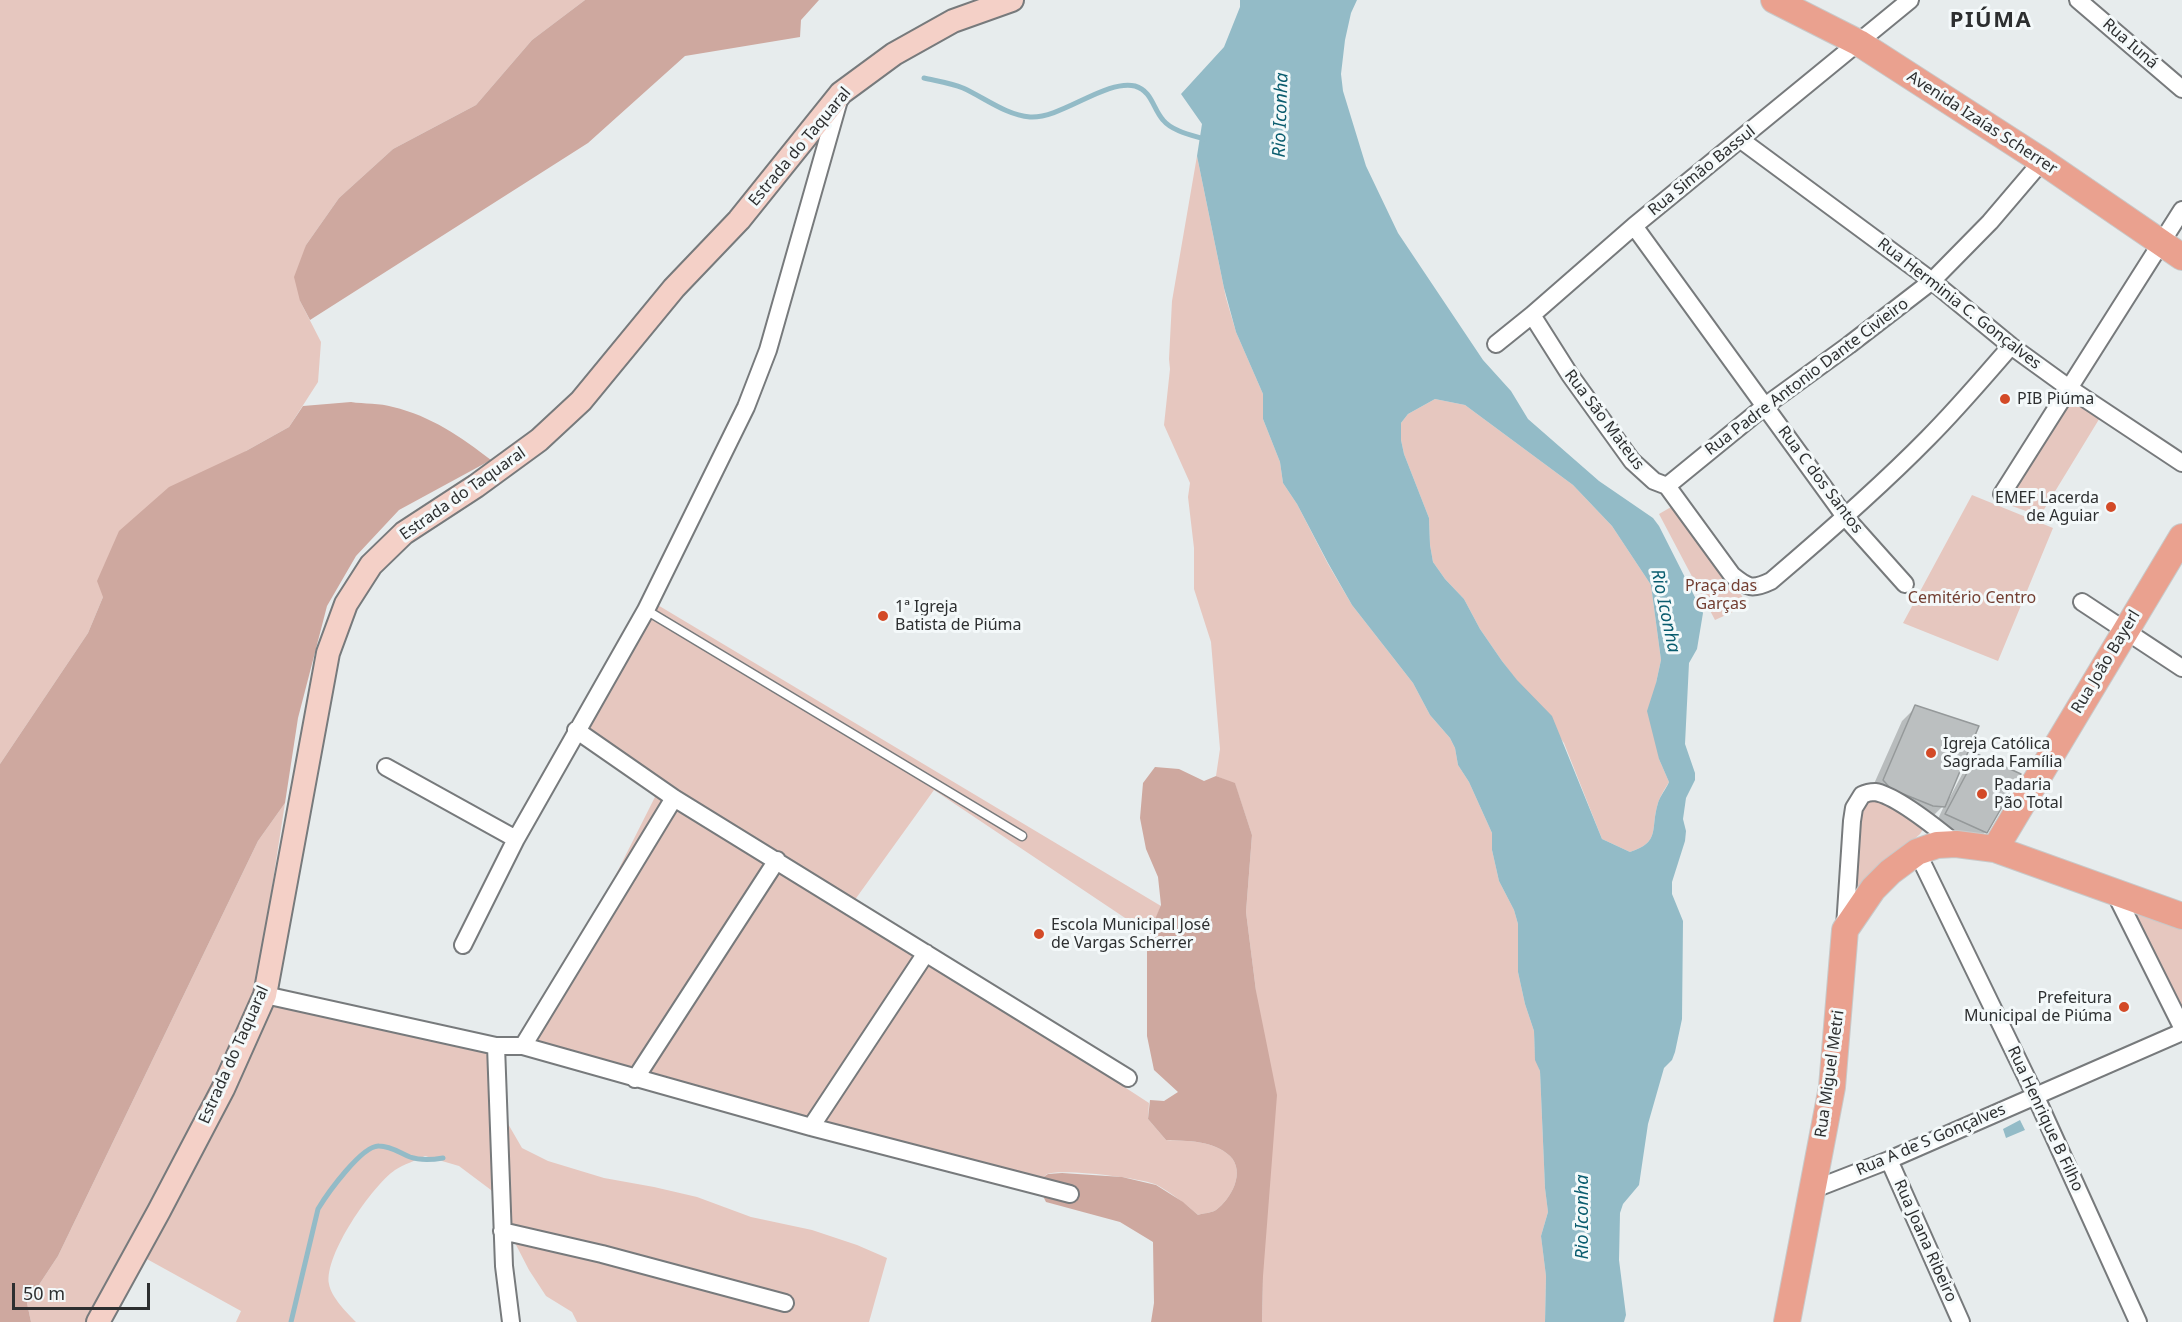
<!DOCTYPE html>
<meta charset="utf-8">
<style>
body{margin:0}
#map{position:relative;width:2182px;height:1322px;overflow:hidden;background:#e7eced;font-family:"Noto Sans",sans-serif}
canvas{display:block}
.scale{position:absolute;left:12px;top:1283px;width:138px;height:27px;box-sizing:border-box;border:3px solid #2d2f30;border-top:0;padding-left:8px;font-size:18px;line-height:21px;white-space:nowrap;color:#2d2f30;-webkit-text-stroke:4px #f4f9fa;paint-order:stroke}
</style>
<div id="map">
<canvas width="2182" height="1322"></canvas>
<div class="scale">50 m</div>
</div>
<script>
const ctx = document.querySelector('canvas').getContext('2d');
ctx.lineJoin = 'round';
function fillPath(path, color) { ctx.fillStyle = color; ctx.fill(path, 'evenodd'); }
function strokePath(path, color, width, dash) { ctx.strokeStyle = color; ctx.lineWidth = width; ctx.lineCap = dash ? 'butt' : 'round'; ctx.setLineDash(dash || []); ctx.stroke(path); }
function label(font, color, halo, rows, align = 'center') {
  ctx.font = font + ' "Noto Sans",sans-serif'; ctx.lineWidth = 6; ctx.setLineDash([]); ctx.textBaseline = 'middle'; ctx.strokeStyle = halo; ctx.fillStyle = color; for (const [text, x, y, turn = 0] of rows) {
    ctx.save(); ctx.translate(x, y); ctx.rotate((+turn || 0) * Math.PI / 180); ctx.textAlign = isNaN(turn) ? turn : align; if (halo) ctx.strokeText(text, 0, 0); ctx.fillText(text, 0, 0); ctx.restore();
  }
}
fillPath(new Path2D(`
 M0 0H585L532 40 476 105 393 149 339 198 306 245 300 301 321 342 318 382 289 427 246 451 103 597 88 633 0 764Z
 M1197 156 1226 298 1236 332 1263 394V419L1280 462 1283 483 1297 504 1328 564 1352 605 1413 683 1430 715 1450 738 1455 748 1458 765 1469 782 1492 833V850L1499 881 1514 910 1518 924V972L1525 1004 1534 1031 1535 1056 1540 1071 1545 1188 1548 1212 1541 1236 1546 1276 1545 1322H1262L1263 1276 1256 991 1246 912 1252 835 1235 784 1216 776 1220 749 1211 642 1194 589V548L1188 497 1190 483 1164 425 1170 369 1169 359 1172 301Z
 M2064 392 2101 416 2040 516 1995 500Z
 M1435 399 1465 405 1573 485 1612 526 1651 585 1661 660 1656 683 1659 759 1669 782C1665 789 1660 796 1658 803 1650 829 1661 842 1630 852L1602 839 1564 743 1502 661 1480 629 1464 599 1445 579 1433 562 1430 545 1429 518 1404 454 1401 440V423L1408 414Z
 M1972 495 2053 528 1998 661 1903 623Z
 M1678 503 1748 605 1715 620 1659 514Z
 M646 598 1161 906 1149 934 934 790 849 908 1149 1103 1148 1119 1166 1140C1188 1141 1213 1140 1230 1156 1246 1172 1231 1199 1216 1210 1212 1213 1204 1213 1198 1215 1187 1205 1170 1192 1157 1185 1144 1178 1060 1168 1047 1174 1044 1176 1040 1181 1037 1184L533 1039 656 795 579 717Z
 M1874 797 1925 826 1920 834 1861 887 1856 885 1854 880 1862 805Z
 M285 803 257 984 495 1053 500 1110 522 1148 548 1161 604 1178 654 1187 697 1197 751 1217 812 1230 857 1245 887 1258 869 1322H577L572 1312 546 1296 529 1270 514 1241 507 1210 491 1190 459 1166 425 1156C415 1161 404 1164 395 1170 372 1186 324 1255 329 1284 331 1297 347 1313 356 1322H236L241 1311 136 1253 100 1322H31L27 1303 58 1256 258 841Z
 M2132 912 2182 929V1020Z`), '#e6c7bf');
fillPath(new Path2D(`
 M585 0H819L801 20 800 37 685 56 588 143 310 320 300 301 294 277 306 245 339 198 393 149 476 105 532 40Z
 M351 402C364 404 380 403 393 407 431 416 461 437 491 460L399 510 356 556 327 606 298 718 285 803 258 841 58 1256 27 1303 31 1322H0V764L88 633 103 597 97 581 119 531 169 487 246 451 289 427 303 406Z
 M1155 767 1179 769 1204 781 1216 776 1235 783 1252 835 1246 912 1256 991 1277 1095 1263 1276 1262 1322H1151L1154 1303 1153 1242 1120 1222 1046 1202 1036 1182 1048 1174 1062 1173 1122 1177 1156 1185 1183 1202 1198 1215C1204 1213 1212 1213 1216 1210 1231 1199 1246 1172 1230 1156 1213 1140 1188 1141 1166 1140L1148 1119 1150 1100 1164 1101 1178 1092 1154 1070 1147 1036V938L1161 905 1158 877 1146 849 1140 818 1143 783Z`), '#cea89f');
fillPath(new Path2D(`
 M1240 0H1357L1351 13 1345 40 1341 74 1343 91 1366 166 1398 233 1483 360 1511 391 1528 419 1599 481 1653 518 1659 526 1703 613 1697 649 1689 663 1685 744 1695 773V780L1686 798 1683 819 1686 831 1685 841 1672 882V894L1683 921 1682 1019 1675 1052 1672 1060 1664 1068 1648 1124 1639 1185 1623 1204 1620 1213 1619 1260 1626 1315 1624 1322H1545L1546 1276 1541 1236 1548 1212 1545 1188 1540 1071 1535 1060 1534 1031 1525 1004 1518 972V924L1514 910 1499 881 1492 850V833L1469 782 1458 765 1455 748 1450 738 1430 715 1413 683 1352 605 1328 563 1297 504 1283 483 1280 462 1263 419V394L1236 332 1224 288 1197 156 1202 124 1181 94 1224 47 1240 7ZM1435 399 1465 405 1573 485 1612 526 1651 585 1661 660 1656 683 1647 711 1659 759 1669 782C1666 789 1660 796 1658 803 1650 829 1661 842 1630 852L1602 839 1552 716 1517 680 1502 661 1480 629 1464 599 1445 579 1433 562 1430 545 1429 518 1404 454 1401 440V423L1408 414Z
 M2020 1120 2025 1130 2006 1138 2003 1129Z`), '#93bbc7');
fillPath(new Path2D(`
 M1916 707 1948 796 1950 797 1966 767 1977 756 1985 832 1975 843 1935 825 1945 804 1929 820 1918 819 1877 802 1869 795 1902 721Z`), '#0003');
strokePath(new Path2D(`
 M924 78C937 81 951 83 963 88 985 98 1006 115 1030 117 1061 119 1106 79 1135 86 1152 91 1153 109 1163 120 1172 131 1191 135 1204 139
 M291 1322 318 1209C327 1194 362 1145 379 1146 391 1146 400 1153 410 1157 421 1161 432 1160 443 1158`), '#93bbc7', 5);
const building = new Path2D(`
 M1915 705 1979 726 1945 807 1933 806 1891 789 1883 780Z
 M1977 754 2021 774 1987 833 1945 814Z`);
fillPath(building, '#bbbfc0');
strokePath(building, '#95999a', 1.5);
const lane = new Path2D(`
 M646 610 1022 836`);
const street = new Path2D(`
 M2078 0 2182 89
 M1741 140 1932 281 2011 346 2069 388 2182 463
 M1634 226 1846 518 1905 584
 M1532 315 1570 375 1632 461 1654 481 1667 486 1732 575C1748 588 1752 590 1771 581 1825 535 1878 489 1928 438 1957 409 1984 377 2011 346
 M1496 344 1532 315 1634 226 1910 0
 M1667 486 1765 406 1849 345 1932 281 1990 222 2042 161
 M2002 494 2182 210
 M2082 602 2182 668
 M576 730 674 798 1128 1078
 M386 767 516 839
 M1917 852 2035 1095 2138 1322
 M2114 891 2182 1027
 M1845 927 1852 821 1854 808 1862 795C1866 793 1870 792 1875 792 1896 795 1939 830 1956 844
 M463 945 516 839 646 610 746 407 768 350 839 100
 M265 995 496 1046H523L811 1127 1070 1194
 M496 1046 504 1266 511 1322
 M523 1046 674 798
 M635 1079 777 860
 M811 1127 926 953
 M1889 1160 1961 1322
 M1812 1190 1889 1160 2182 1032
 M502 1231 602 1254 785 1303`);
const secondary = new Path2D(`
 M98 1322 159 1211 223 1089 265 995 328 653 346 604 371 565 404 533 476 486 539 440 581 401 674 288 739 220 841 93 894 54 953 21 1012 0`);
const primary = new Path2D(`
 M1774 0 1859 43 2042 161 2182 257
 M1995 849 2182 537
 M1787 1322 1832 1087 1845 930 1873 889 1890 872 1917 852 1937 845 1956 844 1995 849 2182 916`);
strokePath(lane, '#777a7c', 11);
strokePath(street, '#777a7c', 20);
strokePath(secondary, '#777a7c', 26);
strokePath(primary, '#c8c9c9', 28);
strokePath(lane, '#fff', 8);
strokePath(street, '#fff', 16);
strokePath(secondary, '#f4d0c7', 22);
strokePath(primary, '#eaa18f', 26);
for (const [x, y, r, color] of [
 [2005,399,6,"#d34a27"],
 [2111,507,6,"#d34a27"],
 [883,616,6,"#d34a27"],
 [1931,753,6,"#d34a27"],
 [1982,794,6,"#d34a27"],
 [1039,934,6,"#d34a27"],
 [2124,1007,6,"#d34a27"]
]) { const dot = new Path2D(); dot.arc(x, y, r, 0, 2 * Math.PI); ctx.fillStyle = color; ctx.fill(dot); strokePath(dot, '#f4f9fa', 2); }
label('16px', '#2d2f30', '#f4f9fa', [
 ["Rua Iuná",2130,44,41],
 ["Avenida Izaías Scherrer",1982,123,33],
 ["Estrada do Taquaral",800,147,-50],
 ["Rua Simão Bassul",1702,171,-39],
 ["Rua Herminia C. Gonçalves",1959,304,38],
 ["Rua Padre Antonio Dante Civieiro",1807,377,-37],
 ["Rua São Mateus",1604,420,53],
 ["Rua C dos Santos",1820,480,53],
 ["Estrada do Taquaral",463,494,-35],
 ["Rua João Bayerl",2106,662,-59],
 ["Estrada do Taquaral",234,1055,-66],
 ["Rua Miguel Metri",1830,1074,-82],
 ["Rua Henrique B Filho",2045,1119,65],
 ["Rua A de S Gonçalves",1931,1140,-23],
 ["Rua Joana Ribeiro",1925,1241,66]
]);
label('16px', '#2d2f30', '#f4f9fa', [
 ["PIB Piúma",2017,399],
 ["EMEF Lacerda",2099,498,"right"],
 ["de Aguiar",2099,516,"right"],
 ["1ª Igreja",895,607],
 ["Batista de Piúma",895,625],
 ["Igreja Católica",1943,744],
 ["Sagrada Família",1943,762],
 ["Padaria",1994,785],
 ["Pão Total",1994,803],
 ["Escola Municipal José",1051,925],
 ["de Vargas Scherrer",1051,943],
 ["Prefeitura",2112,998,"right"],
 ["Municipal de Piúma",2112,1016,"right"]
], 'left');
label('16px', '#723e31', '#f4f9fa', [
 ["Praça das",1721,586],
 ["Garças",1721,604],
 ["Cemitério Centro",1972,598]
]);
label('italic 18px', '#095c6e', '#f4f9fa', [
 ["Rio Iconha",1281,115,-88],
 ["Rio Iconha",1665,611,78],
 ["Rio Iconha",1583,1217,-90]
]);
ctx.letterSpacing = '1.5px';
label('bold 22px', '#2d2f30', '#f4f9fa', [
 ["PIÚMA",1991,21]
]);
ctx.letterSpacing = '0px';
</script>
